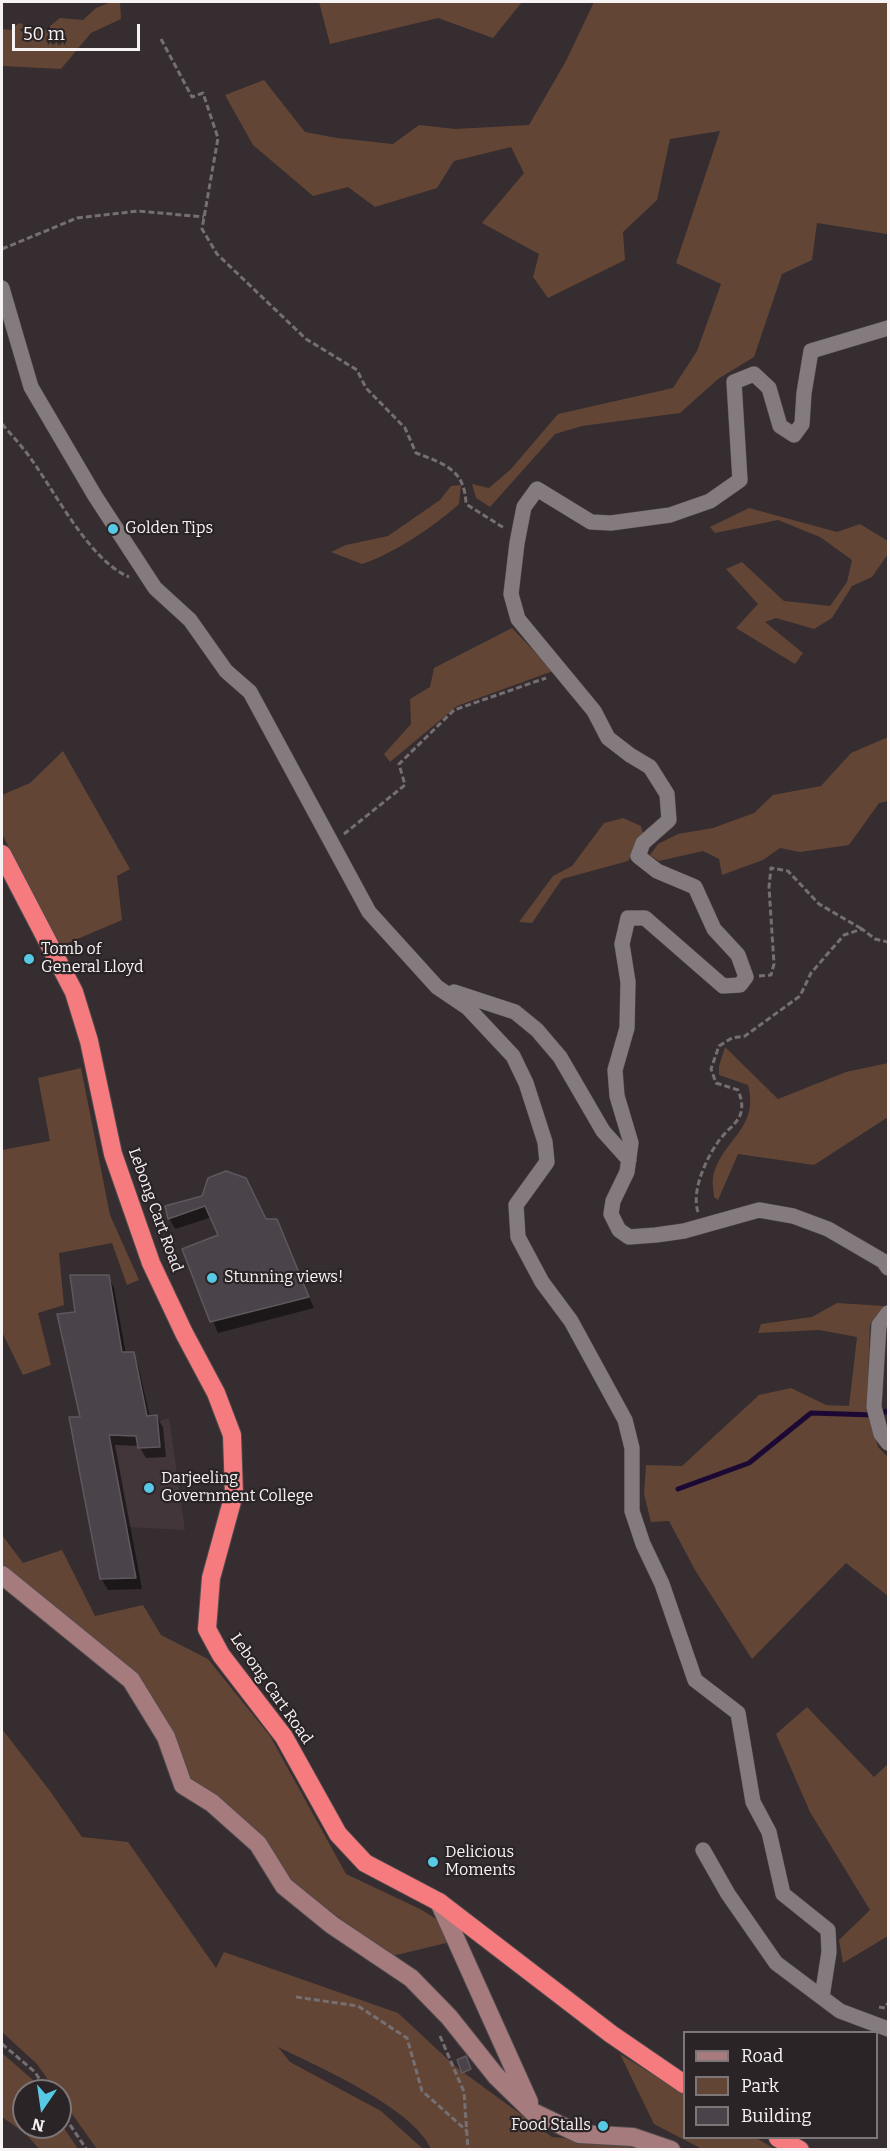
<!DOCTYPE html>
<style>
body{margin:0}
#map{position:relative;width:890px;height:2151px;overflow:hidden;background:#352d30;font-family:Bitter,serif}
canvas{display:block}
.frame{position:absolute;inset:0;border:3px solid #f7f2f4;pointer-events:none}
.legend{position:absolute;left:683px;top:2031px;width:195px;height:108px;box-sizing:border-box;background:#2b2426;border:2px solid #7d7678;margin:0;padding:8px 10px;list-style:none;font-size:18px;color:#f7f2f4}
.legend li{display:flex;align-items:center;gap:12px;height:30px}
.legend b{width:30px;border:2px solid #7d7678}
.north{position:absolute;left:12px;top:2079px;width:60px;height:60px;box-sizing:border-box;background:#2b2426;border:2px solid #7d7678;border-radius:50%;rotate:193deg;font-size:16px;font-weight:700;line-height:24px;text-align:center;color:#f7f2f4}
.north::after{content:'';display:block;margin:auto;width:21px;height:27px;background:#58c9e4;clip-path:polygon(50% 0,100% 100%,50% 72%,0 100%)}
.scale{position:absolute;left:12px;top:24px;width:128px;height:27px;box-sizing:border-box;border:3px solid #f7f2f4;border-top:0;padding-left:8px;font-size:18px;line-height:21px;white-space:nowrap;color:#f7f2f4;-webkit-text-stroke:4px #2b2426;paint-order:stroke}
</style>
<div id="map">
<canvas width="890" height="2151"></canvas>
<div class="frame"></div>
<ul class="legend">
<li><b style="height:8px;background:#a67b7e"></b>Road</li>
<li><b style="height:16px;background:#634536"></b>Park</li>
<li><b style="height:16px;background:#4a444a"></b>Building</li>
</ul>
<div class="north">N</div>
<div class="scale">50 m</div>
</div>
<script>
const ctx = document.querySelector('canvas').getContext('2d');
ctx.lineJoin = 'round';
function fillPath(path, color) { ctx.fillStyle = color; ctx.fill(path, 'evenodd'); }
function strokePath(path, color, width, dash) { ctx.strokeStyle = color; ctx.lineWidth = width; ctx.lineCap = dash ? 'butt' : 'round'; ctx.setLineDash(dash || []); ctx.stroke(path); }
function label(font, color, halo, rows, align = 'center') {
  ctx.font = font + ' Bitter,serif'; ctx.lineWidth = 4.5; ctx.setLineDash([]); ctx.textBaseline = 'middle'; ctx.strokeStyle = halo; ctx.fillStyle = color; for (const [text, x, y, turn = 0] of rows) {
    ctx.save(); ctx.translate(x, y); ctx.rotate((+turn || 0) * Math.PI / 180); ctx.textAlign = isNaN(turn) ? turn : align; if (halo) ctx.strokeText(text, 0, 0); ctx.fillText(text, 0, 0); ctx.restore();
  }
}
fillPath(new Path2D(`
 M169 1418 185 1530 127 1527 109 1435 136 1436 138 1448 160 1447 158 1422Z`), '#43363b');
fillPath(new Path2D(`
 M111 2H120L121 19 91 33 61 69 2 66V29L11 30 19 23 43 32 60 18 83 20 96 8Z
 M319 2H522L493 38 438 18 330 44Z
 M594 2H888V231L887 234 817 223 812 260 782 274 754 357 718 379 680 413 582 426 555 434 490 507 476 498 472 484 489 488 511 469 558 414 673 388 697 351 721 284 676 263 720 131 670 139 657 200 623 232 625 260 548 298 533 277 539 254 482 223 524 173 511 147 454 161 437 188 375 207 348 187 313 196 253 145 225 95 264 80 305 132 337 138 393 144 419 125 455 129 529 125 566 61Z
 M461 485 459 504C435 526 393 554 362 564L331 552 346 545 388 536 440 500 451 486Z
 M749 508 837 532 860 524 888 541V554L872 577 852 586 832 618 814 629 776 618 765 622 803 653 795 664 736 628 758 604 726 569 742 562 784 601 830 606 847 582 852 560 820 537 778 520 715 533 710 527Z
 M512 628 553 671 457 706 390 762 384 754 411 724 410 699 430 687 434 668Z
 M888 737V801L879 803 849 845 800 852 780 848 763 860 722 875 719 859 703 851 659 861 650 855 658 844 678 834 713 828 754 813 773 795 821 786 851 753Z
 M63 751 130 869 117 876 122 920 61 946 2 834V795L30 783Z
 M623 818 641 826 644 838 628 861 562 879 532 923 519 922 553 876 572 866 604 823Z
 M725 1047 778 1099 846 1072 888 1063V1117L814 1165 738 1154 718 1200 714 1197C714 1192 712 1184 713 1178 720 1140 760 1130 748 1085L719 1075V1066Z
 M81 1068 110 1215 139 1280 127 1285 112 1243 59 1253 64 1305 38 1313 51 1365 23 1375 2 1332V1150L50 1141 38 1078Z
 M837 1303 884 1306 870 1325 867 1409 878 1447 888 1457V1596L846 1563 752 1659 695 1570 669 1521 651 1522 644 1494 646 1465 682 1466 759 1395 791 1388 826 1405 849 1406 857 1337 819 1330 758 1333 761 1324 812 1317Z
 M2 1535 23 1563 62 1550 95 1616 143 1605 161 1635 208 1659 270 1736 346 1874 420 1909 467 1938 392 1956 286 1879 189 1780 135 1675 2 1568Z
 M807 1707 874 1777 888 1764V1936L843 1963 839 1940 870 1910 810 1812 776 1734Z
 M2 1729 50 1791 82 1837 128 1842 216 1968 224 1952 398 2013 456 2067 552 2137 640 2145 647 2149H431C413 2108 319 2067 278 2047L290 2062 381 2111 423 2149H97L60 2097V2091H56L37 2064 2 2032Z
 M2 2053 33 2080 40 2091H24V2127H60V2122L78 2149H39L26 2134 2 2117Z
 M620 2054 684 2094V2138H756L775 2149H702L654 2124Z`), '#634536');
fillPath(new Path2D(`
 M204 1198 266 1220 276 1221 314 1308 218 1333 184 1250 220 1236 212 1217 175 1229 169 1218Z
 M108 1276 114 1288 126 1354H131L138 1365 150 1417 156 1416 163 1427 166 1457 146 1458 139 1446 115 1445 142 1589 108 1590 101 1578 82 1419 77 1313Z`), '#0007');
strokePath(new Path2D(`
 M678 1489 749 1463 811 1413 874 1415 888 1411`), '#1b0934', 5);
const building = new Path2D(`
 M226 1171 246 1178 266 1219H277L309 1297 210 1322 182 1249 218 1235 205 1206 168 1219 165 1206 202 1196 208 1178Z
 M70 1275H109L122 1352H134L147 1416 157 1415 160 1447 138 1448 136 1436 109 1435 136 1578 100 1579 69 1417H80L57 1314 75 1312Z
 M466 2056 471 2069 462 2073 457 2060Z`);
fillPath(building, '#4a444a');
strokePath(building, '#5e585e', 1.5);
const street = new Path2D(`
 M2 288 31 387 95 496 155 588 190 620 226 671 250 692 369 912 437 987 468 1008 513 1056 526 1083 545 1142 547 1162 516 1205 518 1237 542 1282 571 1321 625 1420 632 1448V1511L643 1544 662 1584 695 1680 738 1713 753 1802 769 1832 783 1894 828 1930 829 1952 822 1997
 M888 328 811 351 804 393 802 424 794 435 780 426 769 388 754 374 734 382 740 480 710 501 670 515 611 523 591 522 537 489 524 507 517 543 511 594 518 619 594 711 608 738 630 755 650 767 667 794 669 820 643 843 638 856 657 871 695 887 714 929 738 955 746 977 740 985 723 986 645 918H628L622 944 628 982 627 1028 615 1070 617 1096 631 1143 627 1172 613 1201 611 1214 619 1230 629 1237 656 1235 684 1231 759 1210 793 1216 828 1229 883 1261 888 1268
 M454 992 515 1012 537 1030 560 1057 603 1131 629 1160
 M888 1313 879 1325 874 1407 881 1434 888 1443
 M703 1850 728 1894 776 1963 840 2011 888 2029`);
const secondary = new Path2D(`
 M2 1575 131 1680 166 1737 183 1785 212 1803 258 1844 284 1886 332 1925 411 1978 449 2017 496 2076 533 2112 579 2134 633 2137 671 2150
 M439 1902 529 2102`);
const highway = new Path2D(`
 M2 854 74 992 89 1041 113 1154 151 1263 184 1333 216 1393 232 1435 234 1494 211 1578 207 1629 221 1655 284 1737 338 1834 365 1863 439 1902 611 2034 684 2084
 M778 2138 800 2150`);
strokePath(street, '#514b4d', 16);
strokePath(secondary, '#514b4d', 20);
strokePath(highway, '#514b4d', 20);
strokePath(new Path2D(`
 M161 39 192 97 203 93 218 138 202 229 217 254 306 339 357 370 366 388 405 428 416 453C445 464 465 470 466 504L504 528
 M2 249 77 218 138 211 204 217
 M2 424C10 433 18 442 26 452 53 487 88 560 129 577
 M344 834 405 785 399 764 454 710 546 678
 M759 976 771 975 774 964 769 887 771 868 788 871 819 904 862 929
 M698 1212C691 1191 706 1159 718 1142 731 1123 750 1120 738 1090L716 1083 711 1069 719 1046 732 1038 745 1036 800 996 811 973 844 935 862 929 875 939 888 942
 M296 1997 358 2006 407 2038 422 2091 467 2131
 M879 2007 885 2008 888 2003
 M440 2036 464 2092 468 2150
 M2 2044 35 2072 47 2091
 M60 2110 87 2150`), '#766f71', 3, [6, 3]);
strokePath(street, '#847b7e', 15);
strokePath(secondary, '#a67b7e', 18);
strokePath(highway, '#f57b7e', 18);
for (const [x, y, r, color] of [
 [113,529,6,"#58c9e4"],
 [29,959,6,"#58c9e4"],
 [212,1278,6,"#58c9e4"],
 [149,1488,6,"#58c9e4"],
 [433,1862,6,"#58c9e4"],
 [603,2126,6,"#58c9e4"]
]) { const dot = new Path2D(); dot.arc(x, y, r, 0, 2 * Math.PI); ctx.fillStyle = color; ctx.fill(dot); strokePath(dot, '#2b2426', 2); }
label('16px', '#f7f2f4', '#2b2426', [
 ["Golden Tips",125,529],
 ["Tomb of",41,950],
 ["General Lloyd",41,968],
 ["Stunning views!",224,1278],
 ["Darjeeling",161,1479],
 ["Government College",161,1497],
 ["Delicious",445,1853],
 ["Moments",445,1871],
 ["Food Stalls",591,2126,"right"]
], 'left');
label('16px', '#f7f2f4', '#2b2426', [
 ["Lebong Cart Road",155,1210,70],
 ["Lebong Cart Road",271,1689,55]
]);
</script>
